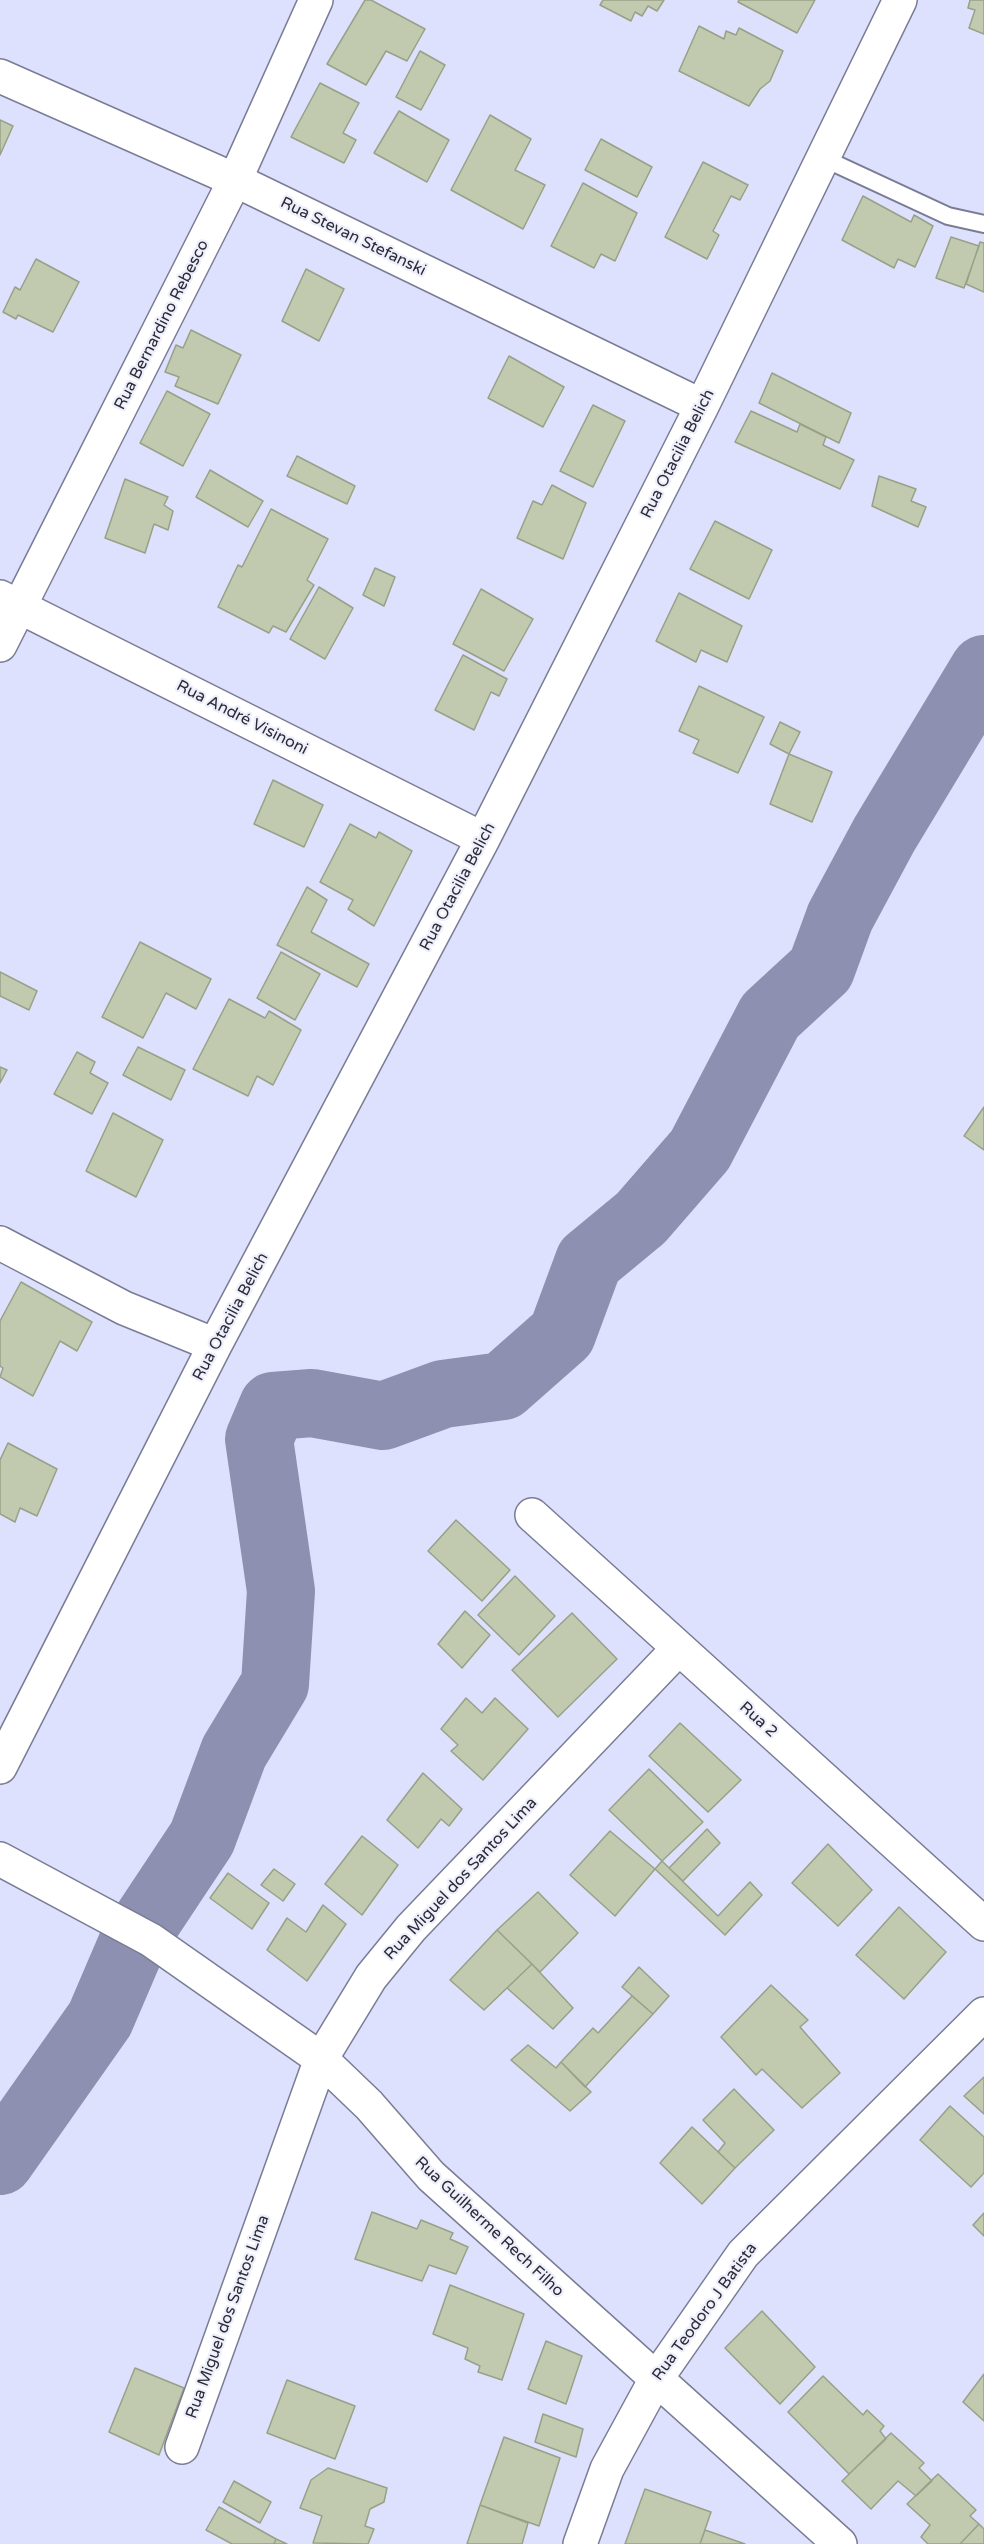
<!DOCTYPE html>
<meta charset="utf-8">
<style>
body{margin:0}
canvas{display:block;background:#dde1fd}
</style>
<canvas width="984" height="2544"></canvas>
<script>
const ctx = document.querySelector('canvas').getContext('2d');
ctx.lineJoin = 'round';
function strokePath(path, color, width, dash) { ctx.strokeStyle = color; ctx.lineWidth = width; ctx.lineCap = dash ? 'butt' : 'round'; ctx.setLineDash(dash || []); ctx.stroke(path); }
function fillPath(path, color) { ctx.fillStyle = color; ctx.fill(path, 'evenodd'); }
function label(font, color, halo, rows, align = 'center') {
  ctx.font = font + ' "Varela Round",sans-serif'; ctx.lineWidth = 4.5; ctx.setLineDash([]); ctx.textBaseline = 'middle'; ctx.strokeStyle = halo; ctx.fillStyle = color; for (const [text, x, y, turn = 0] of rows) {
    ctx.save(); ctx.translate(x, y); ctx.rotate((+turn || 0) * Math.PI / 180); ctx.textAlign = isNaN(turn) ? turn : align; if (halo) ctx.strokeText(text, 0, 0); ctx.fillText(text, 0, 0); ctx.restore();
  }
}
strokePath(new Path2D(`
 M0 2161 100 2019 133 1942 202 1838 234 1752 275 1684 281 1591 259 1439 273 1406 312 1403 383 1416 443 1394 503 1386 562 1334 589 1261 641 1218 700 1150 770 1016 821 969 840 917 884 835 984 669`), '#8d90b0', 68);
const building = new Path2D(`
 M365 0H371L425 29 407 61 386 51 366 85 327 64Z
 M603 0H664L657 11 648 6 642 16 635 12 631 21 600 5Z
 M739 0H815L797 33 738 2Z
 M970 0H984V34L969 28 975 10 968 8Z
 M699 26 724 39 726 31 736 35 739 28 783 51 770 81 760 89 749 106 679 71Z
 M420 51 445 65 421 110 396 97Z
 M320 83 359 103 343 133 356 140 344 163 291 137Z
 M399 111 449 140 427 182 374 153Z
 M490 115 531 139 515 170 545 185 523 229 451 190Z
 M0 120 13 126 0 155Z
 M601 139 652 167 637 197 585 170Z
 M703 162 748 185 740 200 731 196 713 231 719 235 707 259 665 237Z
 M583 183 637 213 615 261 601 254 594 268 551 246Z
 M863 196 911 222 914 215 933 226 915 267 898 259 894 268 842 240Z
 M951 237 979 246 964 288 936 278Z
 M980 242 984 243V292L966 284Z
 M36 259 79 282 53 332 18 315 16 319 3 312 15 287 20 290Z
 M306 269 344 289 319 341 282 321Z
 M191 330 241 355 218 404 175 386 179 377 165 372 176 345 183 348Z
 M509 356 564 387 543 427 488 398Z
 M772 373 851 413 839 443 759 403Z
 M167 391 210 414 183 466 140 443Z
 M593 405 625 421 593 487 560 471Z
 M751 411 797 432 800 424 826 437 823 445 854 460 840 489 735 442Z
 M297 456 355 486 347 504 287 476Z
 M210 470 263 501 248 527 196 497Z
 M879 476 916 489 911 501 926 507 918 527 872 506Z
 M125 479 168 497 164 505 173 511 168 530 154 524 145 553 105 538Z
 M552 485 586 503 563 559 517 538 533 501 542 505Z
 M271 509 328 539 307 580 314 585 286 632 273 626 269 633 218 607 238 565 242 567Z
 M715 521 772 550 749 599 690 569Z
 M375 568 395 577 384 606 363 595Z
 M319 587 353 608 325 659 290 639Z
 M481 589 533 619 504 671 453 644Z
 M679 593 742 626 727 662 701 650 696 662 656 641Z
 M463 655 507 679 499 696 491 692 474 730 435 710Z
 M699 686 764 717 738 773 693 753 699 740 679 731Z
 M780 722 800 732 789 754 770 744Z
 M789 754 832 772 812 822 770 804Z
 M273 780 323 805 304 847 254 824Z
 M350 824 376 838 379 832 412 851 374 926 348 909 353 900 320 882Z
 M307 887 327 900 311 932 369 964 357 987 277 945Z
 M140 942 211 979 196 1009 166 993 143 1038 102 1017Z
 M281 952 320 974 295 1020 257 998Z
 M0 972 37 991 29 1010 0 996Z
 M229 999 265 1018 269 1011 301 1030 273 1085 257 1076 248 1096 193 1069Z
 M138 1047 185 1070 171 1100 123 1075Z
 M77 1052 95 1062 90 1073 108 1083 92 1114 54 1094Z
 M0 1067 7 1070 0 1083Z
 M984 1107V1150L964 1136Z
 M113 1113 163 1140 136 1197 86 1171Z
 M21 1282 92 1322 77 1351 60 1341 33 1396 0 1377 3 1368 0 1366V1321Z
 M8 1443 57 1469 37 1516 20 1508 15 1522 0 1514V1460Z
 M456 1520 510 1570 482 1601 428 1551Z
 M515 1576 555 1616 519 1655 478 1615Z
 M465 1611 490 1635 462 1668 438 1644Z
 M572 1613 617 1659 558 1717 512 1670Z
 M466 1698 482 1713 495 1698 528 1729 483 1780 451 1751 458 1745 441 1729Z
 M680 1723 741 1780 708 1812 649 1756Z
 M649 1769 703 1822 662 1861 609 1810Z
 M423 1773 462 1809 449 1826 441 1819 418 1848 387 1820Z
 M707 1829 720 1843 683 1881 669 1868Z
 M610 1831 655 1869 615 1916 570 1875Z
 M362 1836 398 1865 362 1915 325 1884Z
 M828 1844 872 1890 838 1926 792 1883Z
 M662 1861 718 1916 750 1882 762 1895 725 1935 655 1869Z
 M274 1869 295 1884 283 1901 261 1885Z
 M228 1873 269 1903 252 1929 210 1898Z
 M538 1892 578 1933 540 1972 497 1930Z
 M323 1905 346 1924 307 1981 267 1950 287 1918 306 1932Z
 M899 1907 946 1952 904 1999 856 1955Z
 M497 1930 532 1964 484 2010 450 1980Z
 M532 1964 573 2008 553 2029 507 1988Z
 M639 1967 669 1996 653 2014 622 1987Z
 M771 1985 808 2020 800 2027 840 2073 802 2108 762 2069 756 2075 721 2037Z
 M632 1996 653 2014 585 2087 561 2062 593 2028 598 2033Z
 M528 2045 556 2068 561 2062 591 2092 570 2111 511 2060Z
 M984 2077V2114L964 2096Z
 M734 2089 774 2130 735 2168 718 2152 725 2143 703 2120Z
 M950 2106 984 2137V2173L971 2187 920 2140Z
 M692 2127 735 2168 702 2204 660 2163Z
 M372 2212 417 2229 421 2220 453 2233 450 2239 468 2247 456 2274 429 2265 422 2281 355 2259Z
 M984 2213V2236L973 2225Z
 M450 2285 524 2314 502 2380 478 2372 480 2366 465 2359 468 2348 433 2334Z
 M762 2311 815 2367 780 2404 725 2348Z
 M546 2341 582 2356 566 2404 528 2389Z
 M135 2368 184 2388 159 2455 109 2432Z
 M984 2374V2421L963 2402Z
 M823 2376 863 2415 867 2410 884 2426 880 2431 886 2439 849 2474 788 2412Z
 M287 2380 355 2406 335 2459 267 2433Z
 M543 2414 583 2429 576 2457 535 2442Z
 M891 2433 924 2463 919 2468 932 2481 916 2496 898 2481 871 2509 842 2481Z
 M504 2437 560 2458 539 2526 480 2505Z
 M328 2468 387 2488 384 2502 370 2509 365 2526 374 2529 368 2544 313 2543 322 2516 300 2508 311 2480Z
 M938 2474 976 2510 970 2516 979 2524 960 2544H928L921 2537 930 2525 907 2504Z
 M234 2481 271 2502 260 2523 223 2502Z
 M645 2489 711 2512 700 2544H625Z
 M480 2505 528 2523 522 2544H467Z
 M219 2507 276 2539 274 2544H232L206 2530Z
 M979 2524 984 2529V2544H960Z
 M705 2530 745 2544H700Z
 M276 2539 287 2544H274Z`);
fillPath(building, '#c1caaf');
strokePath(building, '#98a187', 1.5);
const service = new Path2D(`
 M823 158 948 216 984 224`);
const minor = new Path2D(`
 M0 76 235 180 702 406
 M0 597 483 839
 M0 645 235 180 316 0
 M0 1243 124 1308 215 1345
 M532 1515 984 1924
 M0 1767 215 1345 483 839 702 406 900 0
 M0 1859 151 1940 321 2059 369 2105 431 2176 840 2544
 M182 2447 321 2059 371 1977 411 1928 679 1648
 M580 2544 607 2469 656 2379 743 2254 984 2014`);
strokePath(service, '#7a7c96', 20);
strokePath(minor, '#7a7c96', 36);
strokePath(service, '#fff', 16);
strokePath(minor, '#fff', 33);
label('16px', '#2a2b36', '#eeeffb', [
 ["Rua Stevan Stefanski",353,237,26],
 ["Rua Bernardino Rebesco",162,325,-63],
 ["Rua Otacilia Belich",678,454,-63],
 ["Rua André Visinoni",242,718,27],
 ["Rua Otacilia Belich",458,887,-62],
 ["Rua Otacilia Belich",231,1317,-62],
 ["Rua 2",758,1720,42],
 ["Rua Miguel dos Santos Lima",461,1879,-47],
 ["Rua Guilherme Rech Filho",489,2227,43],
 ["Rua Teodoro J Batista",705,2312,-54],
 ["Rua Miguel dos Santos Lima",228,2317,-70]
]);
</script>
